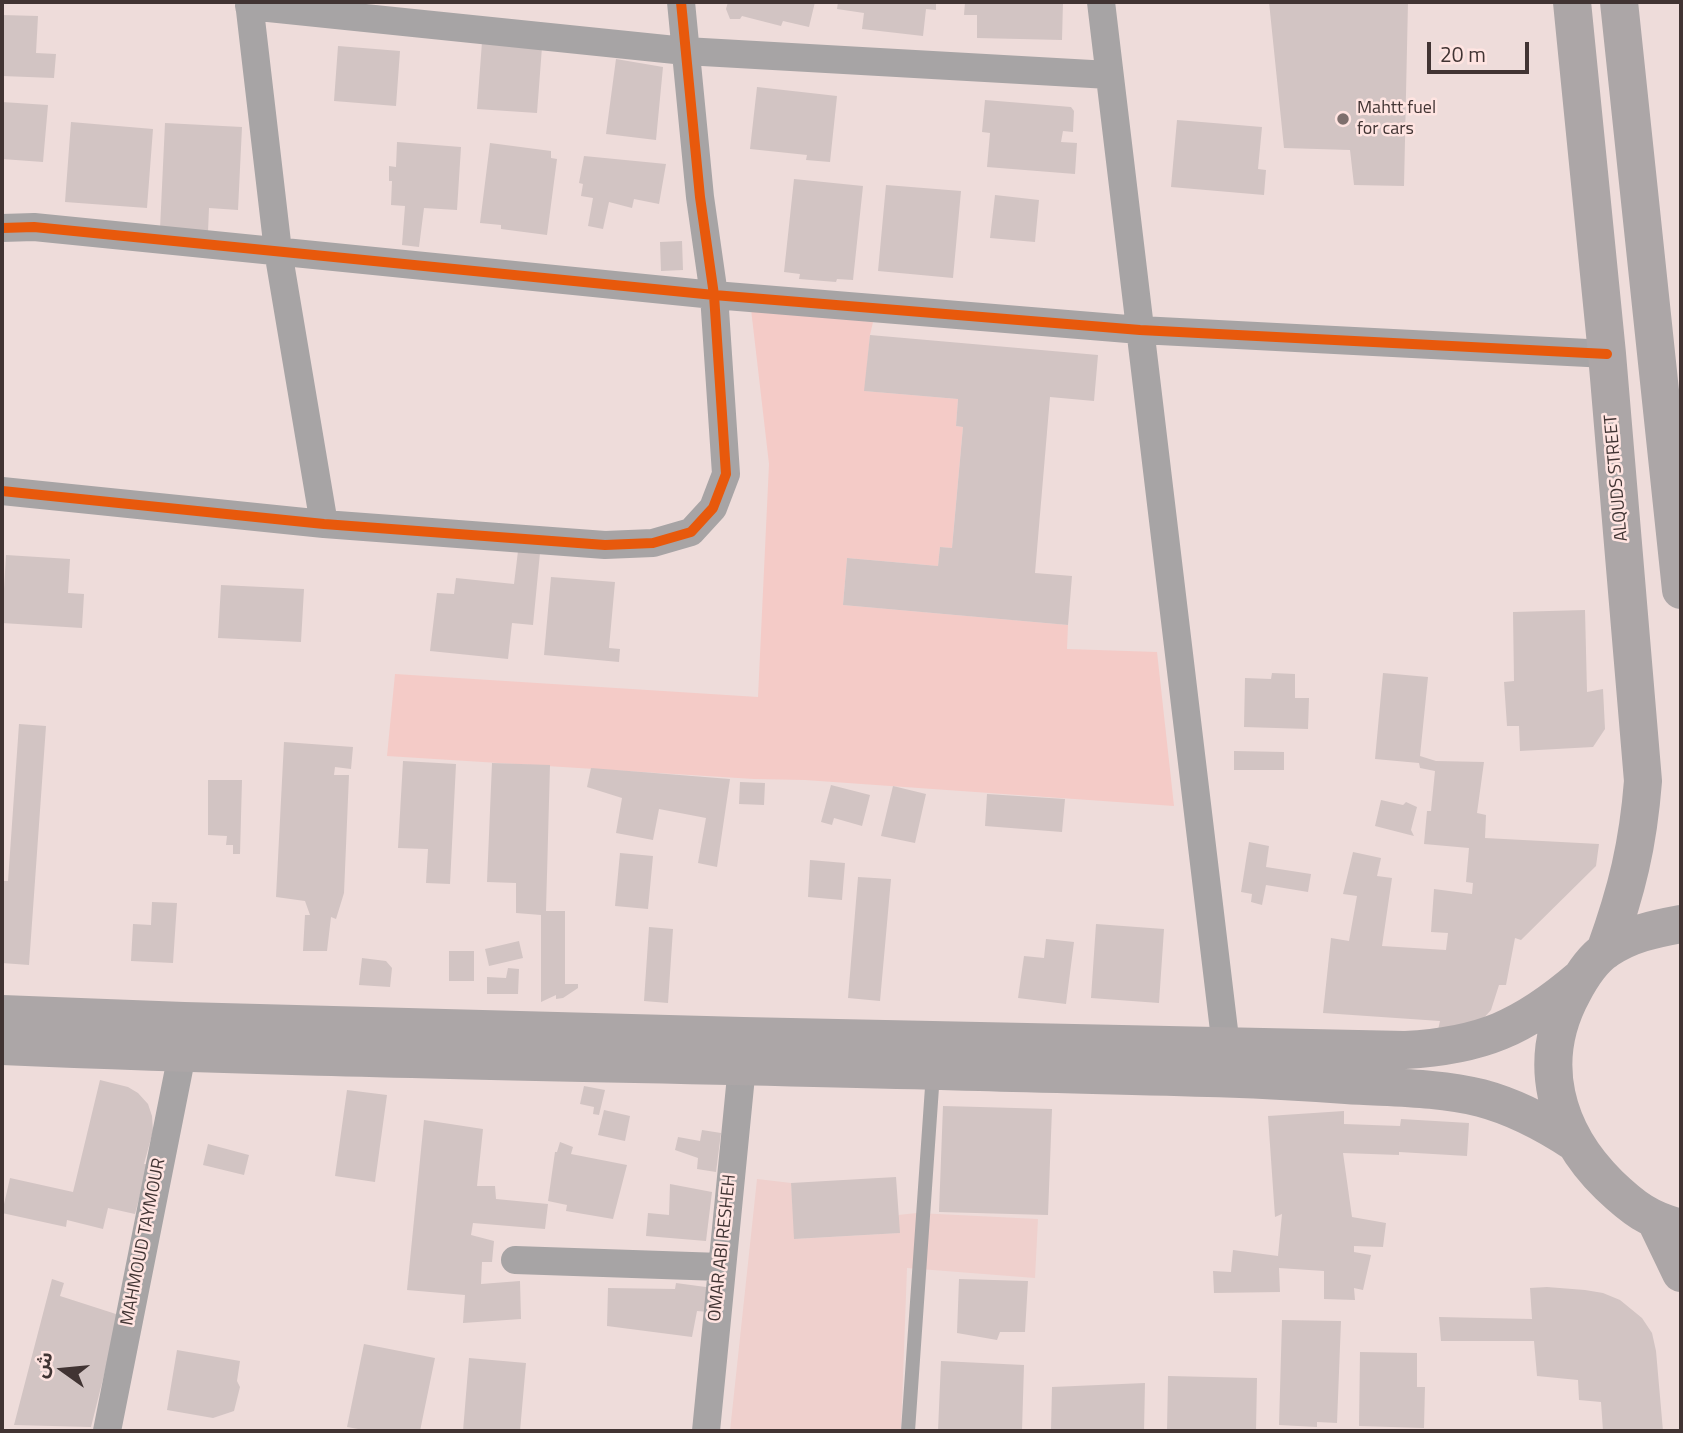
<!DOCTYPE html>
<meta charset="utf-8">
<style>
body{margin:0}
#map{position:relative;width:1683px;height:1433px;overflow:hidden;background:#eedcda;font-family:"Titillium Web","Noto Sans Arabic",sans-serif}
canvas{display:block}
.frame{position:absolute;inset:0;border:4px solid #413433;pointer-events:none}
.north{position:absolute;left:28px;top:1335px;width:70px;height:70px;-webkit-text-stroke:5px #ffe4e1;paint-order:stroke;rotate:285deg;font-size:19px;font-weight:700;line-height:28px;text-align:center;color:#413433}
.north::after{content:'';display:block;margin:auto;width:24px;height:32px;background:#413433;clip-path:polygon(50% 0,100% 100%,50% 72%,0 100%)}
.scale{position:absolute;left:1427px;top:42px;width:102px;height:32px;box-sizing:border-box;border:4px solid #413433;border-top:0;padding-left:9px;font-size:21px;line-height:24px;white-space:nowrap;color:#413433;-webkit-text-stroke:5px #ffe4e1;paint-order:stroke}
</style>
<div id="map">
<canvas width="1683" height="1433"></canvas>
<div class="frame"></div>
<div class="north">ش</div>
<div class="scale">20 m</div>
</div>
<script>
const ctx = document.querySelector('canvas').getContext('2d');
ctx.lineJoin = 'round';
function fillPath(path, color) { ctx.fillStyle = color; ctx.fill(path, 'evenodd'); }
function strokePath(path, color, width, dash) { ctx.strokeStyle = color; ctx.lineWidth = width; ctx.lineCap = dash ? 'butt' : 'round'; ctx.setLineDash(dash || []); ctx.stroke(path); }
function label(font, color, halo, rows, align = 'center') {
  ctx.font = font + ' "Titillium Web",sans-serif'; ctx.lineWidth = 5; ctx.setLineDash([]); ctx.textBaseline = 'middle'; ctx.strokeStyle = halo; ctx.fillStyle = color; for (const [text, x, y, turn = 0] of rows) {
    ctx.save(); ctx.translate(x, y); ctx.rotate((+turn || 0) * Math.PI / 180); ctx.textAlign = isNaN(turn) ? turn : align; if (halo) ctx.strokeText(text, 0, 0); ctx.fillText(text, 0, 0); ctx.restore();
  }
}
fillPath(new Path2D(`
 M757 1179 791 1183 795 1239 899 1233 898 1215 917 1213 1038 1219 1035 1278 907 1268 901 1431H730Z`), '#efd0cd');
fillPath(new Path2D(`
 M751 309 873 322 870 335 865 391 958 399 956 426 963 427 952 548 940 547 938 566 847 558 843 605 1068 625 1067 649 1157 652 1174 806 805 780 754 779 387 756 395 674 758 697 769 464Z`), '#f4cbc7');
fillPath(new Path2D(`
 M728 2H815L809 27 783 21 781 26 742 16 740 19H730L726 9Z
 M838 2H936V10L926 9 923 36 862 29 864 13 837 9Z
 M965 2H1063L1062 40 977 38V15H964Z
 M1269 2H1408L1404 186 1354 185 1350 150 1284 148Z
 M2 15 38 16 36 53 56 54 54 78 2 76Z
 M482 42 542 47 537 113 477 109Z
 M338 46 400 51 396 106 334 101Z
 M616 59 663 67 656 140 606 134Z
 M757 87 837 96 830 162 806 160 807 155 750 149Z
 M985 100 1071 107 1074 111 1073 132 1063 131 1061 142 1077 143 1075 174 987 167 990 133 982 132Z
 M2 102 48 105 43 162 2 159Z
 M1177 120 1262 127 1258 169 1266 170 1264 195 1171 187Z
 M71 122 153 129 147 208 65 202Z
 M165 123 242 127 238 210 209 208 208 232 160 229Z
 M397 142 461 147 457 210 424 208 419 247 402 245 405 206 391 205 392 181H389V166L396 167Z
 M490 143 551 151V158L557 159 547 235 501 229V225L480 223Z
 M584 156 666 164 659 204 634 199 632 208 609 202 603 229 588 226 593 198 581 196 583 184 579 183Z
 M794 179 863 186 853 280 837 279 836 282 799 279 800 274 784 272Z
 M886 185 961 191 953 278 878 271Z
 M995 195 1039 200 1035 242 990 238Z
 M682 241 683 270 661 271 660 242Z
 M870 335 1098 355 1094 401 1050 397 1035 573 1072 576 1068 625 843 605 847 558 938 566 940 547 952 548 963 427 956 426 958 399 864 391Z
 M518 551 540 553 533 625 512 623 508 659 430 651 437 593 454 594 456 578 514 584Z
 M6 555 70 559 68 593 84 594 82 628 2 623Z
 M551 577 615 582 609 648 620 649 619 662 544 655Z
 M221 585 304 589 301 642 218 638Z
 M1585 610 1587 692 1603 689 1605 729 1593 747 1520 751 1519 726H1507L1504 682 1514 681 1513 612Z
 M1272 673 1295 674V698H1309L1308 729 1244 727 1245 678 1271 679Z
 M1383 673 1428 677 1420 756 1436 761 1484 762 1477 813 1486 815 1485 838 1599 844 1596 866 1521 940 1515 938 1506 985H1499L1491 1010 1480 1022 1438 1030 1440 1021 1323 1013 1331 938 1349 941 1357 896 1343 894 1353 852 1381 858 1377 876 1392 878 1382 946 1446 950 1448 933 1431 932 1434 889 1472 894 1473 883 1466 882 1469 848 1424 844 1427 811H1431L1435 771 1420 768 1419 763 1375 759Z
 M19 724 46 726 29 965 2 963V881H8Z
 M284 742 353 747 351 769 335 767 334 775H349L344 893 336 919 331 917 327 951H303L305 915H310L305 901 276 897Z
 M1234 751 1284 752V770H1234Z
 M403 761 456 764 450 884 426 883 428 849 398 848Z
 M492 763 550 765 546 911H565V984H578V988L563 998 556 999V995L541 1002V915L516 913V883L487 882Z
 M591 768 730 779 717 867 698 863 706 818 659 809 653 840 616 833 622 798 587 787Z
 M208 780H242L240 854H233V845H226L227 836 208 835Z
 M740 782 765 783 764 805 739 804Z
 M831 785 870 795 862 826 834 818 832 825 821 822Z
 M893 786 926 794 915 843 881 836Z
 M987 794 1065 799 1062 832 985 826Z
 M1381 800 1403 805 1406 802 1417 807 1411 830 1414 836 1375 826Z
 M1249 842 1269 846 1266 867 1311 874 1308 892 1266 885 1262 905 1251 902 1252 894 1241 892Z
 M620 853 653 856 648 909 615 906Z
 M810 860 845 863 842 900 808 897Z
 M858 877 891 879 880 1001 848 998Z
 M152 902 177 903 173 963 131 961 133 924 151 925Z
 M1096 924 1164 929 1159 1003 1091 998Z
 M649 927 673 929 668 1003 644 1001Z
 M1046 939 1074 942 1066 1004 1018 998 1024 956 1044 958Z
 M519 941 523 958 489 966 485 949Z
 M449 951H474V981H449Z
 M362 958 386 961 392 968 390 987 359 985Z
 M508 968 519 969 518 994H487V977L506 978Z
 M100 1080 128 1087 138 1093 148 1104 152 1116 153 1131 144 1164H148L135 1214 108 1208 103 1229 67 1220 66 1227 2 1213 10 1178 73 1192Z
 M584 1086 605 1090 599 1115 593 1114 594 1107 580 1104Z
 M347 1090 387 1095 375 1182 335 1176Z
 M943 1106 1052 1109 1048 1215 939 1212Z
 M604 1110 630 1116 625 1141 598 1135Z
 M1344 1111V1124L1400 1126 1401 1119 1469 1123 1467 1156 1399 1152V1155L1343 1153 1352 1217 1386 1223 1383 1247 1354 1246V1252L1371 1255 1363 1290 1354 1288 1355 1300 1324 1299V1271L1279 1268 1280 1292 1214 1293 1213 1271 1231 1272 1233 1250 1278 1256 1282 1214 1275 1217 1268 1116Z
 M424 1120 483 1129 477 1186H495L496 1199 548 1204 545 1229 473 1223 471 1235 494 1241 492 1262H482L481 1284 520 1281 521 1319 463 1323 465 1295 407 1290Z
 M702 1130 721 1133 716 1172 697 1169 698 1158 675 1150 678 1137 700 1141Z
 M560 1142 573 1147 571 1154 627 1165 613 1219 566 1211 567 1205 548 1201 555 1152H557Z
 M208 1144 249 1155 244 1175 203 1165Z
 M896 1177 900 1233 794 1239 791 1183Z
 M670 1184 712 1192 706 1241 646 1236 648 1213 669 1215Z
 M52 1279 64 1283 60 1296 119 1315 91 1427 14 1425Z
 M959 1279 1028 1281 1025 1332H1000L997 1340 957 1333Z
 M676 1283 713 1288 709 1312 697 1311 692 1337 607 1326 608 1288 675 1289Z
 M1547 1287 1585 1290 1603 1293 1620 1300 1642 1318 1652 1333 1656 1351 1663 1431H1603L1601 1402 1579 1400 1578 1380 1537 1376 1534 1341H1441L1439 1317 1532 1319 1530 1288Z
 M1282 1320 1341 1321 1337 1423 1317 1422V1427L1279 1425Z
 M364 1344 435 1358 420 1431H369L347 1427Z
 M177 1350 240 1361 237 1381 240 1387 234 1411 213 1418 167 1410Z
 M1360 1352 1417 1353V1387H1425L1424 1428 1359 1426Z
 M469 1358 526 1363 520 1431H463Z
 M941 1361 1024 1365 1022 1431H938Z
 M1168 1376 1257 1378 1256 1431H1167Z
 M1145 1383 1144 1431H1051L1052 1387Z`), '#d2c4c3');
strokePath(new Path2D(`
 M908 1431 933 1073`), '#a7a4a5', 14);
strokePath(new Path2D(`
 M249 2 278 251 324 524
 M1101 2 1226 1047
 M249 6 685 51 1109 75
 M2 228 34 227 714 295 1140 330 1607 354
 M2 491 324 524 605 545 653 543 691 532 713 508 726 474 714 295 700 197 681 2
 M515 1260 721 1267
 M107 1431 182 1054
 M706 1431 742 1066`), '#a7a4a5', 28);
strokePath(new Path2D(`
 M1572 2 1607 354 1643 781C1638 845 1627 890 1605 951
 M1619 2 1681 590
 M1681 924C1654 929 1629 934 1606 950 1593 959 1581 977 1573 992 1535 1061 1555 1132 1609 1185 1633 1208 1649 1220 1681 1228
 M2 1014 184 1021 743 1036 1405 1050C1481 1046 1523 1028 1581 978
 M2 1046C328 1060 654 1063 980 1072 1102 1076 1225 1076 1346 1085 1391 1088 1437 1087 1481 1098 1515 1107 1545 1123 1574 1142
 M1656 1221 1681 1273`), '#aca6a7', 38);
strokePath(new Path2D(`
 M2 228 34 227 714 295 1140 330 1607 354
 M2 491 324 524 605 545 653 543 691 532 713 508 726 474 714 295 700 197 681 2`), '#e8590c', 10);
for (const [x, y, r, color] of [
 [1343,119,7,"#7e6f6d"]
]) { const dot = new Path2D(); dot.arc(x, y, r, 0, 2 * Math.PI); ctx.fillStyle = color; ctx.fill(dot); strokePath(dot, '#ffe4e1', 2.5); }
label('18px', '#413433', '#ffe4e1', [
 ["Mahtt fuel",1357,109],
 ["for cars",1357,130]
], 'left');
label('18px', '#413433', '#ffe4e1', [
 ["ALQUDS STREET",1617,478,-95],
 ["MAHMOUD TAYMOUR",144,1242,-79],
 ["OMAR ABI RESHEH",723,1248,-84]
]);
</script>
